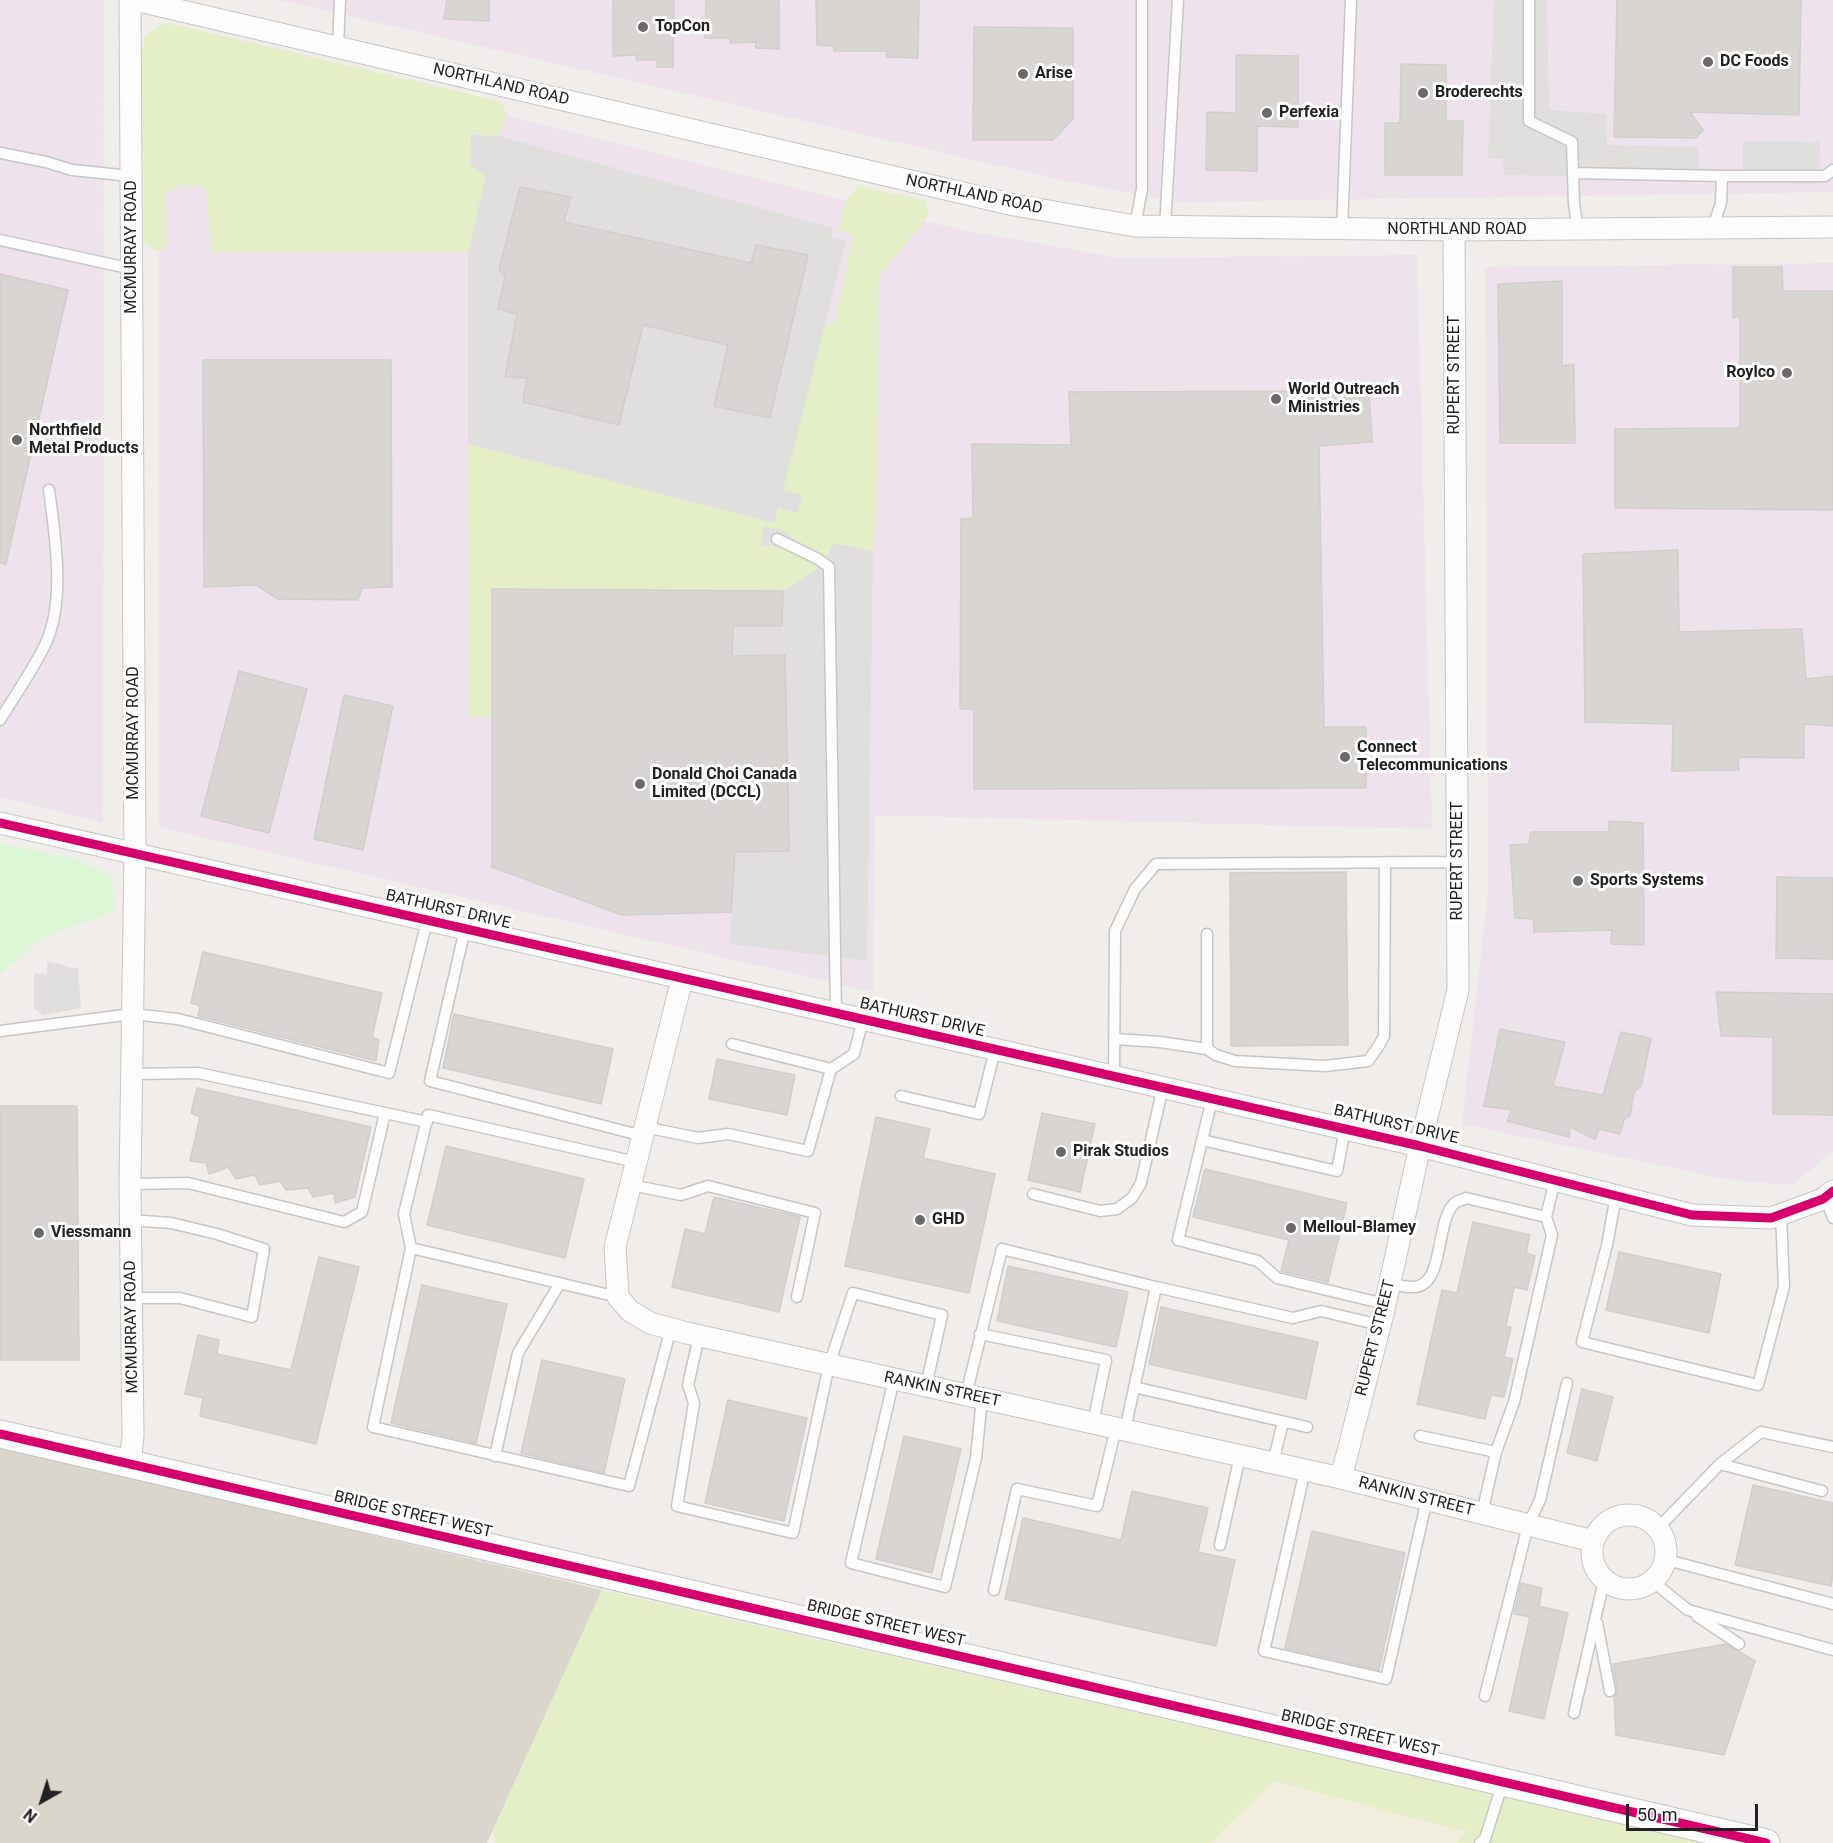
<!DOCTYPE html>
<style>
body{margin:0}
#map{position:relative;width:1833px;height:1843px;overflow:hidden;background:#f0edeb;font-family:Roboto,sans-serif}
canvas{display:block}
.north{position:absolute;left:12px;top:1771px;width:60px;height:60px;-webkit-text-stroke:4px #fff;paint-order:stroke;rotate:219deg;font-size:16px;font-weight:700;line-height:24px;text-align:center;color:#222}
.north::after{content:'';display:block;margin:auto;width:21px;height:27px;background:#222;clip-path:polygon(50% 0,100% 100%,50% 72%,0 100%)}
.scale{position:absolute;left:1626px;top:1804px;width:132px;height:27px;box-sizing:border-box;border:3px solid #222;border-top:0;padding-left:8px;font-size:18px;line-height:21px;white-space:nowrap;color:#222;-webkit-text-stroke:4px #fff;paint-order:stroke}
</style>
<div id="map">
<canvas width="1833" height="1843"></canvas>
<div class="north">N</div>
<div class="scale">50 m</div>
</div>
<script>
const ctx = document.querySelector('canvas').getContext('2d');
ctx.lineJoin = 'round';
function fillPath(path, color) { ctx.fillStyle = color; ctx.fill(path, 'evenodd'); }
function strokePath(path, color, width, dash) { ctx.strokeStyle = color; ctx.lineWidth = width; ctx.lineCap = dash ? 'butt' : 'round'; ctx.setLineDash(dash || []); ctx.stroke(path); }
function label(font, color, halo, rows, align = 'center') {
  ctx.font = font + ' Roboto,sans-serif'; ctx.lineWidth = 6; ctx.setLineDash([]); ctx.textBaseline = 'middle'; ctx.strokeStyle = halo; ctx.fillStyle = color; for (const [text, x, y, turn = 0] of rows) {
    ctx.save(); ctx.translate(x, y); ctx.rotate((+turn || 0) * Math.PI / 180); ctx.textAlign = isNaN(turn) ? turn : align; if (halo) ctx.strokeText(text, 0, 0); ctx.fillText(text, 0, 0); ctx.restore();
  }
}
fillPath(new Path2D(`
 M0 0H104L103 822 0 797Z
 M280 0H1833V192L1179 202 1061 180Z
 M159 46 474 107 956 229 1120 258 1417 255 1432 829 875 815 873 992 159 827Z
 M1833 263V1151L1792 1185 1731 1180 1462 1124 1488 892 1485 267Z`), '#eee2ec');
fillPath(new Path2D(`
 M0 1447 602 1590 487 1843H0Z`), '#dbd6cc');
fillPath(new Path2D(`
 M1274 1781 1468 1832 1456 1843H1211Z`), '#f2eedd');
fillPath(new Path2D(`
 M168 23 499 101 503 105 507 115 498 136 471 133 470 165 486 176 468 252H212L206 187 179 185 176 190 166 191 167 245 163 249 155 250 144 242 142 54 145 36 155 28Z
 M860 186 927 201 928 215 917 231 879 276 877 504 873 551 833 543 828 560 792 538 786 531 764 527 762 546C791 547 797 548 821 567L783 591 492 717 469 716 468 444 774 523 824 326 835 321 853 237 839 229C843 211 844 198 860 186Z
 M602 1590 1695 1841V1843H1456L1467 1832 1274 1781 1211 1843H495L493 1831Z`), '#e4efc7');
fillPath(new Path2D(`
 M0 843 78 860 111 875 116 911 40 939 0 975Z`), '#dbf7d5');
fillPath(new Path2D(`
 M1494 0H1547L1549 110 1606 114 1607 145 1698 147 1699 177 1504 175 1503 159 1488 158Z
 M471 135 498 136 833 228 831 237 846 241 783 490 802 495 798 513 778 508 774 523 468 444V252L486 177 470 165Z
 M1743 141 1820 142 1819 184 1743 183Z
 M764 527 786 531 792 538 827 559 833 543 873 551 867 961 730 944 735 852 789 850 785 655 732 656 733 626H782L783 591 820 567 807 556 789 547 761 546Z
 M47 962 64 965 66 967 78 968 81 1008 43 1015 34 1008V973L47 974Z`), '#e0dfde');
const building = new Path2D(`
 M447 0H489V21L444 19Z
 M613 0H674L673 67H657V60H637L636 55 613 56Z
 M706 0H779V49L756 48V42L730 43V38H705Z
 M816 0H919L918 58 886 57 887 51H834L833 46 817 45Z
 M1617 0H1801L1799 115 1690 112 1703 130 1696 138 1614 137Z
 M974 27 1073 28V119L1053 140H973Z
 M1236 55 1298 56V127L1257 126V171L1206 170 1207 112 1236 113Z
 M1401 64 1446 65V121H1463L1462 175H1385V123H1400Z
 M520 187 571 197 564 222 751 263 756 245 808 255 770 418 714 406 728 345 643 325 619 425 523 402 527 378 505 377 517 314 498 309 505 277 499 270Z
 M1733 267H1782L1783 291H1833V510L1615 508V429L1740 428V316L1733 318Z
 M0 274 68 290 6 564 0 563Z
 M1562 281V366L1574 364 1575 443H1500L1498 284Z
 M203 360H391L392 587 362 588 358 600 278 599 256 585 204 587Z
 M1369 391 1372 442 1319 446 1324 727H1366V788L974 789V709H960L961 519 973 518 972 444 1071 445 1069 392Z
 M1678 550 1679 632 1802 629 1806 679 1833 676V726L1804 724V758L1738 757 1739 770 1672 771 1673 724 1585 722 1583 554Z
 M492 589 783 591 782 626H733L732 656 785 655 789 851 735 852 731 912 622 915 492 867Z
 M239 671 307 689 269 833 201 816Z
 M344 695 393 706 363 850 314 839Z
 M1609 821 1643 823 1644 945 1611 944 1612 930 1534 932 1533 919 1515 918 1510 845 1529 844 1531 832H1609Z
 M1346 872 1348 1045 1231 1046 1230 873Z
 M1777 877 1833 878V959L1776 958Z
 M203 952 382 993 372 1037 379 1040 376 1061 198 1016 200 1006 191 1003Z
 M1716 992 1833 994V1115L1773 1114V1037L1721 1036Z
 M454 1014 613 1049 601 1104 443 1068Z
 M1500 1029 1565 1042 1553 1086 1603 1095 1621 1032 1651 1038 1641 1086 1634 1092 1630 1116 1624 1120 1620 1134 1599 1129 1595 1139 1570 1127 1569 1137 1507 1121 1512 1110 1484 1106Z
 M717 1059 795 1075 787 1115 709 1099Z
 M197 1088 371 1127 355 1197 335 1203 334 1193 313 1197 308 1188 286 1190 280 1181 260 1185 255 1175 236 1179 228 1167 209 1174 206 1163 190 1161 200 1117 191 1113Z
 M0 1106H77L79 1360H0Z
 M1042 1113 1095 1124 1080 1192 1028 1180Z
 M876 1117 930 1129 923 1158 995 1174 969 1293 845 1266Z
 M446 1146 584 1179 565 1258 427 1225Z
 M1205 1169 1347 1203 1328 1282 1281 1271 1289 1240 1193 1217Z
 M714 1197 800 1217 779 1312 672 1287 685 1229 705 1234Z
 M1473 1222 1530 1235 1526 1253 1535 1256 1527 1290 1514 1287 1506 1326 1511 1327 1504 1357 1513 1359 1504 1397 1491 1395 1485 1419 1417 1404 1442 1290 1457 1293Z
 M1619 1252 1721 1274 1709 1333 1606 1310Z
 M319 1257 359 1267 316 1444 200 1416 203 1398 185 1394 198 1335 219 1340 217 1354 291 1370Z
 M1008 1266 1128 1292 1116 1347 997 1321Z
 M422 1285 507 1304 476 1443 391 1423Z
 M1161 1307 1318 1342 1306 1399 1149 1364Z
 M542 1360 625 1379 604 1473 521 1453Z
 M1582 1389 1613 1397 1597 1461 1567 1453Z
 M728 1400 807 1418 784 1521 705 1503Z
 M904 1436 961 1449 932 1573 876 1559Z
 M1753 1485 1833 1503V1575L1831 1586 1735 1565Z
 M1132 1491 1208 1508 1198 1552 1235 1560 1216 1646 1005 1599 1023 1518 1121 1540Z
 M1312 1531 1405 1553 1379 1670 1285 1648Z
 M1521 1583 1542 1588 1539 1606 1568 1613 1544 1719 1509 1711 1530 1617 1514 1614Z
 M1726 1644 1755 1661 1724 1755 1616 1735 1614 1697 1617 1690 1613 1664Z`);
fillPath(building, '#d8d5d3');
strokePath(building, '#d3cecc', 1.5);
const service = new Path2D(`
 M1529 0V121L1572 142 1574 204 1578 229
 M338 47 340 0
 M0 153 46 162 72 170 131 176
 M1574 173 1722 176H1825L1833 170
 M1135 226 1142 189V0
 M1165 227 1178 0
 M1713 227 1721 203 1722 176
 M1342 230 1351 0
 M0 240 132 269
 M777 539 818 559 829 567 836 1014
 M0 720C15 695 33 670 45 645 66 601 55 536 49 490
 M465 929 430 1081 643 1136
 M0 1031 132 1014 178 1019 389 1073 427 921
 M1115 1039 1160 1042 1207 1049 1216 1055 1235 1061 1325 1066 1368 1061 1378 1047 1384 1036 1385 863
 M732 1044 831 1069
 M1207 1049V934
 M131 1074 198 1073 427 1122
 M1114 1077 1115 931 1135 889 1156 864 1436 862 1458 863
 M901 1096 979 1114 995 1050
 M1212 1099 1178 1240 1258 1261 1277 1278 1385 1304
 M645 1127 698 1138 728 1134 808 1151 831 1069 854 1054 863 1020
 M1202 1140 1337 1171 1345 1129
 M130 1184 188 1183 344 1222 362 1212 385 1113
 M631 1185 681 1195 708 1186 815 1213 797 1297
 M1033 1194 1100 1211 1117 1209 1132 1198 1141 1183 1163 1087
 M1616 1196 1607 1245 1582 1342 1758 1385 1784 1286 1781 1214
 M1825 1197 1833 1218
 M130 1220 171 1223 217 1234 264 1249 252 1317 180 1298H131
 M411 1248 373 1427 629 1486 671 1328
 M1389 1284C1397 1285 1405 1287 1413 1287 1445 1287 1435 1222 1454 1204 1456 1201 1463 1200 1466 1198L1546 1217
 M618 1297 411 1248 404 1214 428 1115 636 1162
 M980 1334 1106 1360 1093 1423
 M699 1336 688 1385 694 1403 677 1506 793 1533 829 1365 853 1293 942 1315 926 1386
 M894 1379 851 1563 945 1587 976 1458 982 1398
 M1134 1387 1307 1427
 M966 1395 1002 1249 1156 1287
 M1125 1430 1156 1287 1293 1318 1321 1311 1380 1325
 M1420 1436 1496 1452
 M495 1456 518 1353 560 1283
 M1273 1463 1283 1422
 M1720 1464 1822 1491
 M1305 1470 1264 1651 1386 1679 1427 1499
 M1482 1513 1496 1452 1514 1402 1552 1235 1546 1217 1555 1180
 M1658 1528 1720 1464 1761 1432 1833 1447
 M1220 1545 1240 1456
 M1667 1560 1833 1604
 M1652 1581 1688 1610 1833 1650
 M994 1590 1017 1489 1097 1506 1116 1428
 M1697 1616 1739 1644
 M1597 1623 1610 1691
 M1485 1696 1528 1525 1540 1500 1567 1383
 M1574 1713 1604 1580
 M1480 1843 1485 1839 1503 1782`);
const minor = new Path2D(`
 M130 0 135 854 130 1184 133 1435 130 1465
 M135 0 1014 205 1135 226 1454 230 1833 227
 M0 823 1420 1146 1692 1215 1771 1218 1823 1199 1833 1191
 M682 979 615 1247 618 1297 630 1311 650 1323 687 1333 1341 1478 1593 1541
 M1341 1478 1383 1314 1420 1146 1458 990 1454 230
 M1592 1552a37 37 0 1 1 74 0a37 37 0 1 1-74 0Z`);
const tertiary = new Path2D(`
 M0 1434 1766 1843`);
strokePath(service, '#c7c6c5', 13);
strokePath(minor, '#c7c6c5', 23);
strokePath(tertiary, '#c7c6c5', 29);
strokePath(service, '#fdfcfc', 10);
strokePath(minor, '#fdfcfc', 21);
strokePath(tertiary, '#fdfcfc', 27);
strokePath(new Path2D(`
 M0 823 1420 1146 1692 1215 1771 1218 1823 1199 1833 1191
 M0 1434 1766 1843`), '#d6006c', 9);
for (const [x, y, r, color] of [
 [643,27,6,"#6a6968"],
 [1708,62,6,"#6a6968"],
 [1023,74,6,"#6a6968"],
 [1423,93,6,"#6a6968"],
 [1267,113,6,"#6a6968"],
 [1787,373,6,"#6a6968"],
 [1276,399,6,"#6a6968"],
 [17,440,6,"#6a6968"],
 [1345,757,6,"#6a6968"],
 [640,784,6,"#6a6968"],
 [1578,881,6,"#6a6968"],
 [1061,1152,6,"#6a6968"],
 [920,1220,6,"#6a6968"],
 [1291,1228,6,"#6a6968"],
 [39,1233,6,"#6a6968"]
]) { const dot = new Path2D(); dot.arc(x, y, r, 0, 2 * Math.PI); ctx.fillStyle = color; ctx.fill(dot); strokePath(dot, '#fff', 2); }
label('bold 16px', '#222', '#fff', [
 ["TopCon",655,27],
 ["DC Foods",1720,62],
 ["Arise",1035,74],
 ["Broderechts",1435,93],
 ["Perfexia",1279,113],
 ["Roylco",1775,373,"right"],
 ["World Outreach",1288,390],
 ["Ministries",1288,408],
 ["Northfield",29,431],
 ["Metal Products",29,449],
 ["Connect",1357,748],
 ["Telecommunications",1357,766],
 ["Donald Choi Canada",652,775],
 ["Limited (DCCL)",652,793],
 ["Sports Systems",1590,881],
 ["Pirak Studios",1073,1152],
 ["GHD",932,1220],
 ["Melloul-Blamey",1303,1228],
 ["Viessmann",51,1233]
], 'left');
label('16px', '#222', '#fff', [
 ["NORTHLAND ROAD",501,85,13],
 ["NORTHLAND ROAD",974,195,12],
 ["NORTHLAND ROAD",1457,230],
 ["MCMURRAY ROAD",132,247,-90],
 ["RUPERT STREET",1455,375,-90],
 ["MCMURRAY ROAD",134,733,-90],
 ["RUPERT STREET",1458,861,-90],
 ["BATHURST DRIVE",448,910,13],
 ["BATHURST DRIVE",922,1018,13],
 ["BATHURST DRIVE",1396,1125,13],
 ["MCMURRAY ROAD",132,1327,-91],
 ["RUPERT STREET",1376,1338,-76],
 ["RANKIN STREET",942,1390,12],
 ["RANKIN STREET",1416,1497,14],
 ["BRIDGE STREET WEST",413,1515,13],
 ["BRIDGE STREET WEST",886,1624,13],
 ["BRIDGE STREET WEST",1360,1734,13]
]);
</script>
